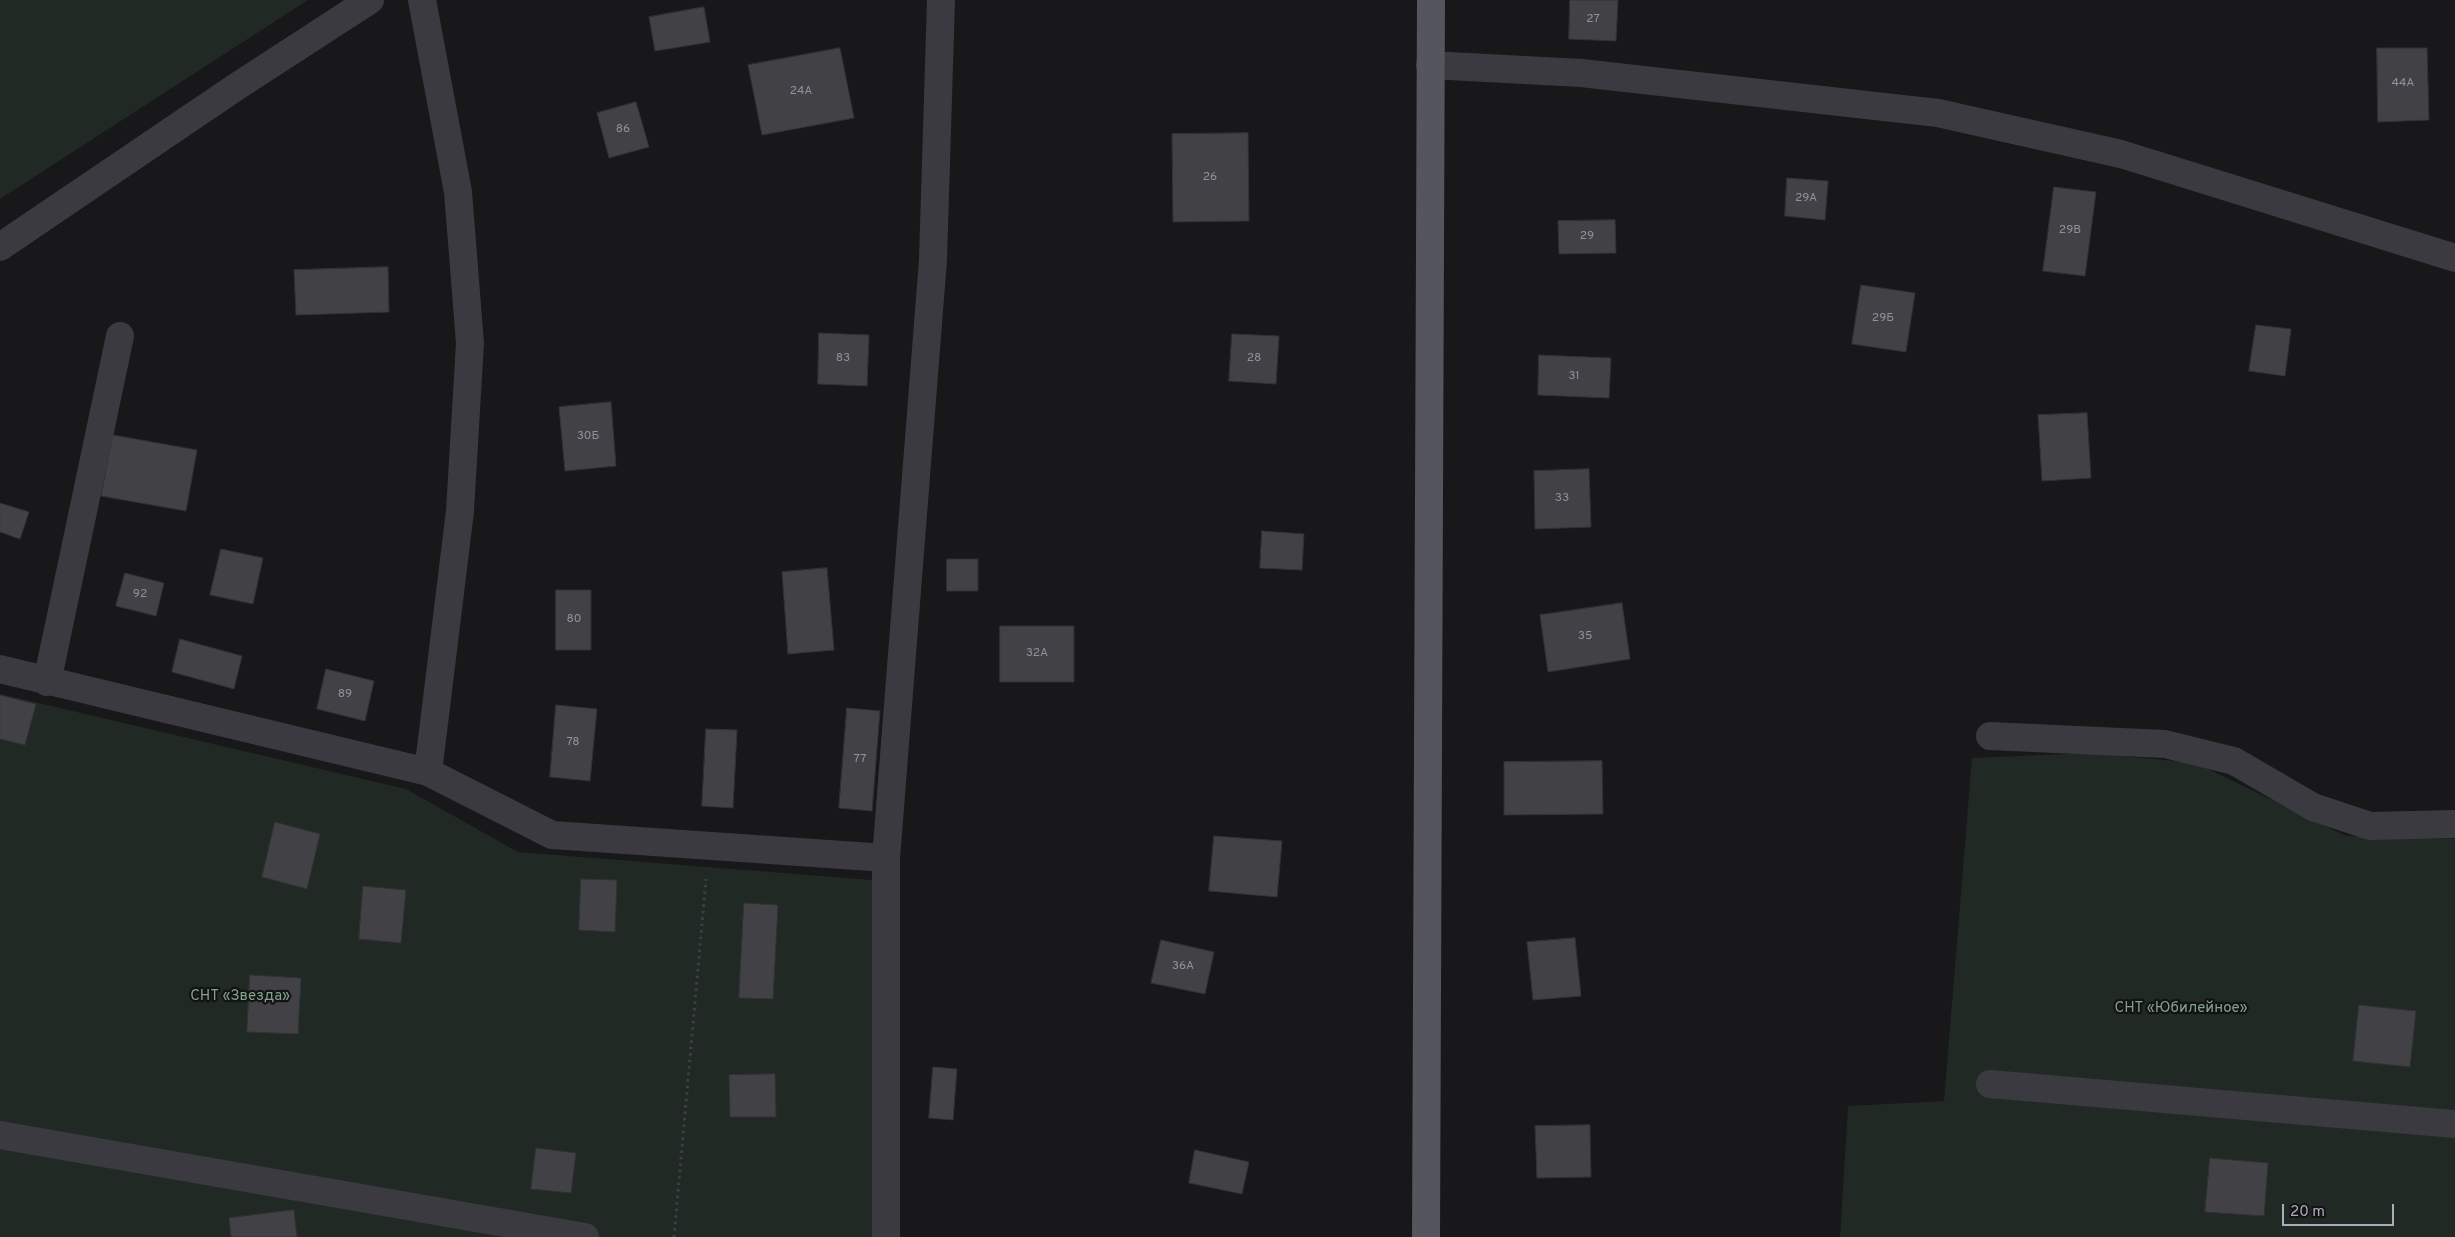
<!DOCTYPE html>
<meta charset="utf-8">
<style>
body{margin:0}
#map{position:relative;width:2455px;height:1237px;overflow:hidden;background:#181719;font-family:Overpass,sans-serif}
canvas{display:block}
.scale{position:absolute;left:2282px;top:1204px;width:112px;height:22px;box-sizing:border-box;border:2px solid #aaacb9;border-top:0;padding-left:6px;font-size:15px;line-height:18px;white-space:nowrap;color:#aaacb9;-webkit-text-stroke:4px #131214;paint-order:stroke}
</style>
<div id="map">
<canvas width="2455" height="1237"></canvas>
<div class="scale">20 m</div>
</div>
<script>
const ctx = document.querySelector('canvas').getContext('2d');
ctx.lineJoin = 'round';
function fillPath(path, color) { ctx.fillStyle = color; ctx.fill(path, 'evenodd'); }
function strokePath(path, color, width, dash) { ctx.strokeStyle = color; ctx.lineWidth = width; ctx.lineCap = dash ? 'butt' : 'round'; ctx.setLineDash(dash || []); ctx.stroke(path); }
function label(font, color, halo, rows, align = 'center') {
  ctx.font = font + ' Overpass,sans-serif'; ctx.lineWidth = 4.5; ctx.setLineDash([]); ctx.textBaseline = 'middle'; ctx.strokeStyle = halo; ctx.fillStyle = color; for (const [text, x, y, turn = 0] of rows) {
    ctx.save(); ctx.translate(x, y); ctx.rotate((+turn || 0) * Math.PI / 180); ctx.textAlign = isNaN(turn) ? turn : align; if (halo) ctx.strokeText(text, 0, 0); ctx.fillText(text, 0, 0); ctx.restore();
  }
}
fillPath(new Path2D(`
 M0 0H308L0 199Z
 M0 694 406 789 518 852 872 880 875 1237H0Z
 M2091 753 2196 763 2346 836 2455 839V1237H1840L1848 1106 1944 1101 1972 758Z`), '#212924');
const building = new Path2D(`
 M1570 0H1618L1616 41 1569 39Z
 M704 7 710 42 655 51 649 17Z
 M840 48 854 118 762 135 748 65Z
 M2377 48H2427L2429 120 2378 122Z
 M636 102 649 147 609 158 597 113Z
 M1248 133 1249 221 1173 222 1172 134Z
 M1787 178 1828 181 1825 220 1785 216Z
 M2054 187 2096 192 2085 276 2043 271Z
 M1615 220 1616 253 1559 254 1558 221Z
 M388 267 389 312 296 315 294 270Z
 M1861 285 1915 293 1906 352 1852 344Z
 M2256 325 2291 329 2285 376 2249 371Z
 M819 333 869 335 867 386 818 384Z
 M1232 334 1279 336 1276 384 1229 381Z
 M1539 355 1611 358 1609 398 1538 395Z
 M611 402 616 466 565 471 559 407Z
 M2087 413 2091 478 2042 481 2038 415Z
 M113 435 197 450 186 511 101 496Z
 M1589 469 1591 527 1535 529 1534 471Z
 M0 503 29 512 20 539 0 532Z
 M1262 531 1304 534 1302 570 1260 568Z
 M221 549 263 558 253 604 210 595Z
 M947 559H978V591H947Z
 M827 568 834 650 788 654 782 572Z
 M125 573 164 583 156 616 116 606Z
 M556 590H591V650H556Z
 M1622 603 1630 659 1548 672 1540 615Z
 M1000 626H1074V682H1000Z
 M180 639 242 656 234 689 172 672Z
 M326 669 374 681 365 721 317 709Z
 M0 695 36 704 25 745 0 739Z
 M556 705 597 709 590 781 550 777Z
 M847 708 880 711 872 811 839 808Z
 M706 729 737 730 733 808 702 806Z
 M1602 761 1603 814 1504 815V762Z
 M275 822 320 834 307 889 262 877Z
 M1214 836 1282 841 1277 897 1209 891Z
 M581 879 617 880 615 932 579 930Z
 M363 886 406 890 401 943 359 939Z
 M744 903 778 905 773 999 739 998Z
 M1575 938 1581 996 1533 1000 1527 942Z
 M1161 940 1214 952 1205 994 1151 983Z
 M250 975 301 978 298 1034 247 1032Z
 M2359 1005 2416 1011 2410 1067 2353 1061Z
 M933 1067 957 1069 953 1120 929 1118Z
 M775 1074 776 1117H730L729 1075Z
 M1590 1125 1591 1177 1537 1178 1535 1126Z
 M536 1148 576 1153 571 1193 531 1189Z
 M1195 1150 1249 1162 1242 1194 1189 1183Z
 M2210 1158 2268 1163 2264 1216 2205 1212Z
 M294 1210 297 1237H231L229 1218Z`);
fillPath(building, '#424146');
strokePath(building, '#323135', 1);
strokePath(new Path2D(`
 M674 1237 706 879`), '#3e3f45', 3, [2.5, 4]);
strokePath(new Path2D(`
 M422 0 458 192 470 343 460 511 428 772 552 835 886 858
 M1430 65 1581 73 1938 113 2121 154 2455 258
 M0 247 236 87 370 0
 M0 669 428 772
 M47 682 120 336
 M1990 736 2165 744 2234 761 2313 807 2370 826 2455 824
 M1990 1084 2455 1124
 M0 1135 585 1237
 M886 1237V858L933 260 941 0`), '#3a3a40', 28);
strokePath(new Path2D(`
 M1426 1237 1431 0`), '#54555d', 28);
label('12px', '#90919c', null, [
 ["27",1593,20],
 ["44А",2403,84],
 ["24А",801,92],
 ["86",623,130],
 ["26",1210,178],
 ["29А",1806,199],
 ["29В",2070,231],
 ["29",1587,237],
 ["29Б",1883,319],
 ["83",843,359],
 ["28",1254,359],
 ["31",1574,377],
 ["30Б",588,437],
 ["33",1562,499],
 ["92",140,595],
 ["80",574,620],
 ["35",1585,637],
 ["32А",1037,654],
 ["89",345,695],
 ["78",573,743],
 ["77",860,760],
 ["36А",1183,967]
]);
label('15px', '#81a389', '#131214', [
 ["СНТ «Звезда»",240,997],
 ["СНТ «Юбилейное»",2181,1009]
]);
</script>
